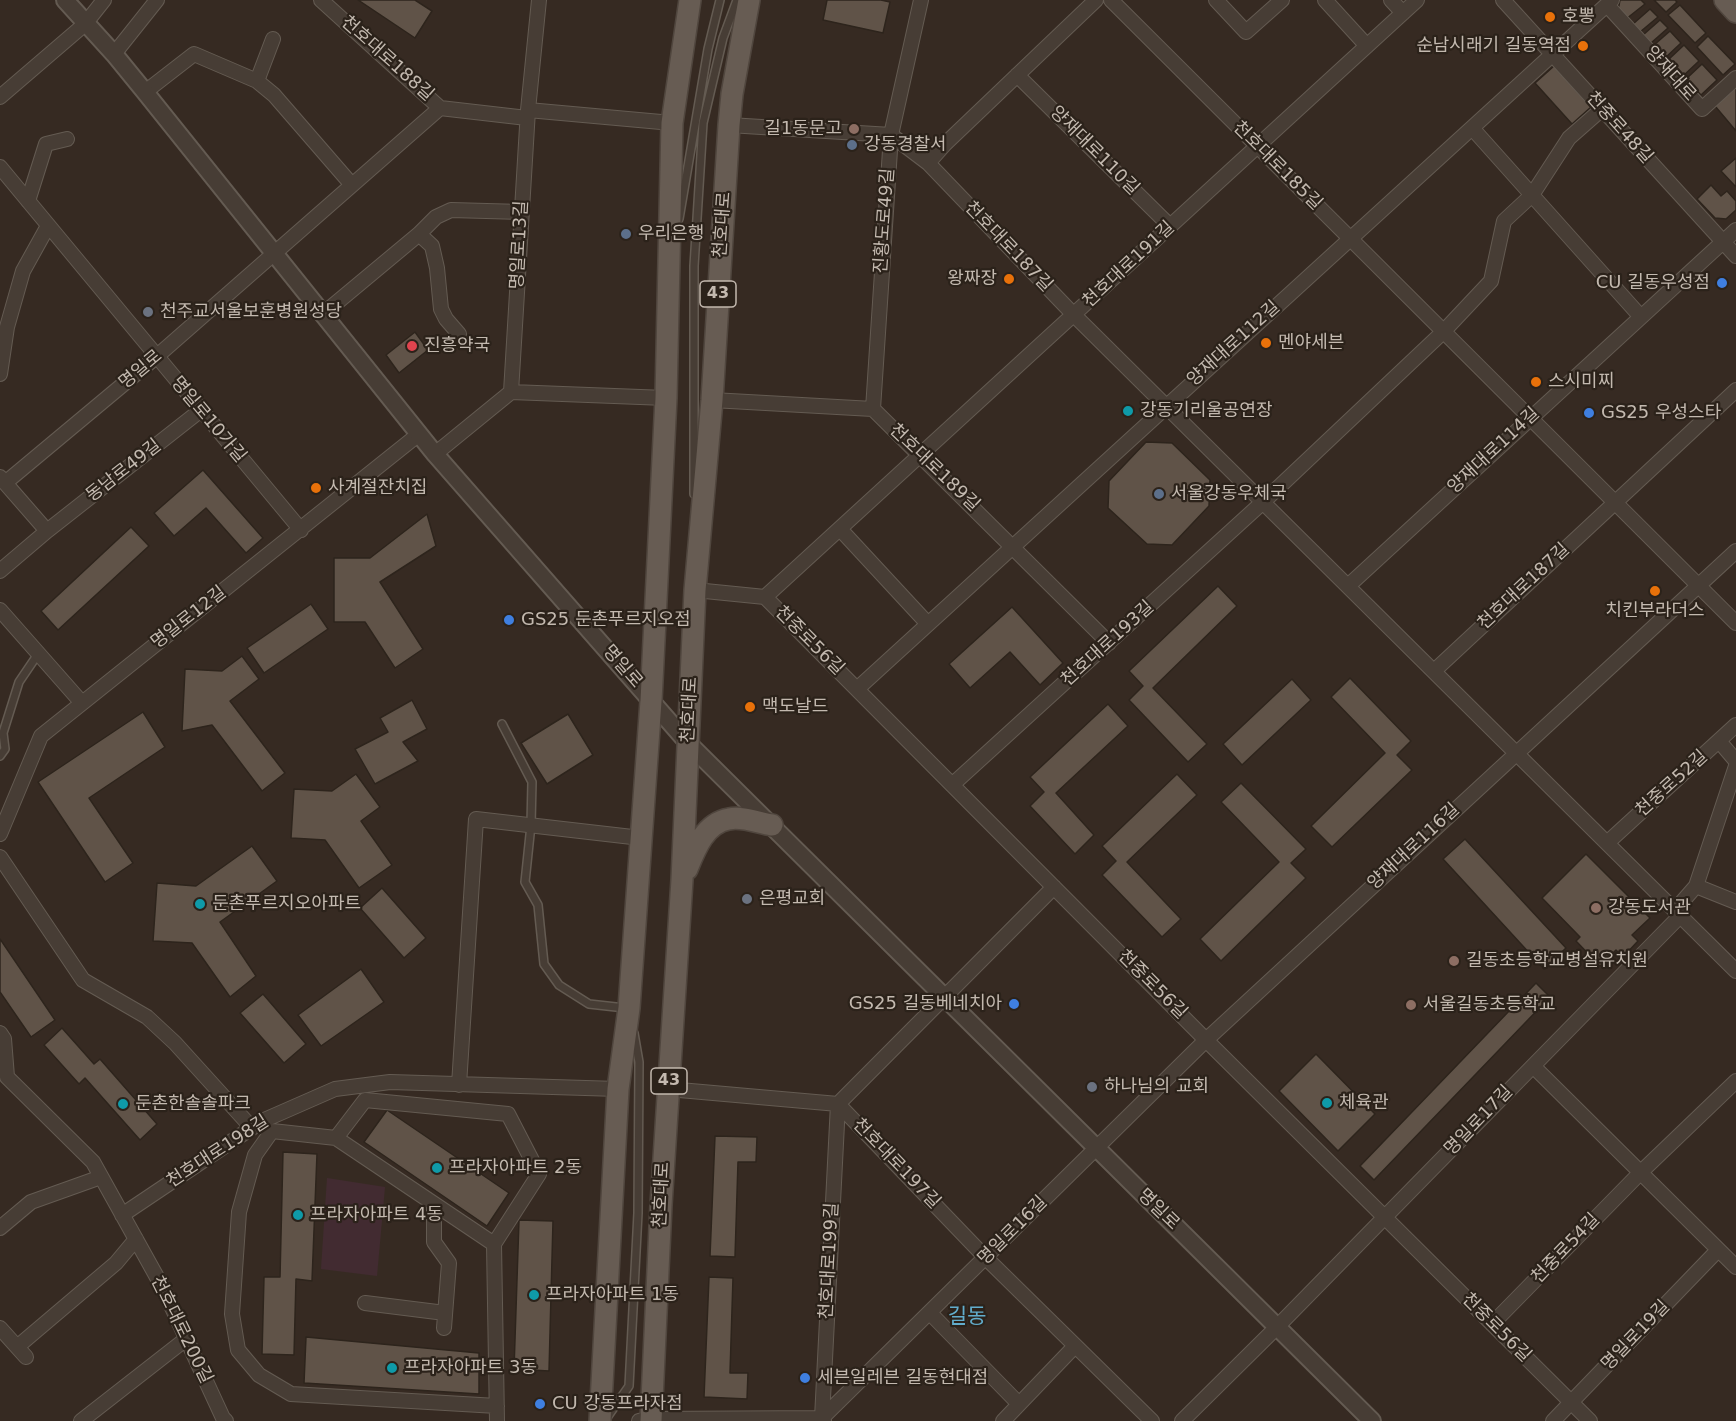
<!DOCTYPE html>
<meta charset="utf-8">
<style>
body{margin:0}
canvas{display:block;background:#362a22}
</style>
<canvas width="1736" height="1421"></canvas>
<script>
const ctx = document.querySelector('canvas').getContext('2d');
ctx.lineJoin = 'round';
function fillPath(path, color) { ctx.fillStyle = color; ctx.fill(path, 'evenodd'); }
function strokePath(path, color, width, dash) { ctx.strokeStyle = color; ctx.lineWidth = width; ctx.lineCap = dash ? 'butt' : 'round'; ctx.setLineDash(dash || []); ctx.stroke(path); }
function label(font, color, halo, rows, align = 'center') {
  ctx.font = font + ' "DejaVu Sans","Noto Sans KR",sans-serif'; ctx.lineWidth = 4.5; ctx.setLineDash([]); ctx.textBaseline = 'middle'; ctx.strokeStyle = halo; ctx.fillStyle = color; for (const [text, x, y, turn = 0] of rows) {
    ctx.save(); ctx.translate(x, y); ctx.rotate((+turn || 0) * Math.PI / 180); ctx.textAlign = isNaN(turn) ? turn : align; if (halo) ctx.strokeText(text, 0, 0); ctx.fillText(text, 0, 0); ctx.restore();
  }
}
fillPath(new Path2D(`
 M327 1178 385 1187 377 1276 321 1269Z`), '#422b31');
const building = new Path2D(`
 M358 0H415L432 11 415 38Z
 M827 0H881L890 2 883 33 823 20Z
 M1641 0 1645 4 1626 19 1618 10 1620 0Z
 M1654 0H1675L1677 2 1666 12Z
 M1680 5 1706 33 1695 43 1668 15Z
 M1650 9 1658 17 1640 32 1633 24Z
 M1660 20 1668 28 1651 43 1643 35Z
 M1670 31 1681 43 1665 58 1654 45Z
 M1708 36 1735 64 1723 75 1697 47Z
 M1684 45 1699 61 1683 76 1668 60Z
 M1702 64 1717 80 1701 95 1686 79Z
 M1554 66 1591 107 1572 124 1535 83Z
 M1736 87V131L1715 106Z
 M1736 158V187L1721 171Z
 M1711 185 1721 196 1727 191 1736 201V210L1726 219 1715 218 1697 199Z
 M415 332 428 350 399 373 386 355Z
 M1146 442 1172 443 1210 480 1209 506 1172 545 1147 544 1108 508 1109 481Z
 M203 470 263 538 246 553 206 508 174 536 154 513Z
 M427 514 436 546 380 582 423 649 395 668 365 622H334V558H370Z
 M131 527 149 546 58 630 41 611Z
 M1218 586 1237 606 1153 688 1207 744 1188 762 1129 700 1143 686 1129 671Z
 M311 604 328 629 264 673 247 648Z
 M1012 607 1063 663 1040 685 1010 652 970 688 949 664Z
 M242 656 259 679 230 701 285 773 262 791 212 725 182 731 185 669 222 671Z
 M1350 678 1411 741 1397 755 1412 770 1332 847 1311 826 1385 753 1331 697Z
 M1292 679 1311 700 1242 765 1223 744Z
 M412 700 427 729 403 742 418 761 375 784 355 749 388 732 380 718Z
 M1108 704 1128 726 1056 793 1094 835 1075 854 1030 806 1044 792 1030 777Z
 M143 712 165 747 89 798 133 863 105 882 38 782Z
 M568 714 593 755 547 784 521 743Z
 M356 774 380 807 361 821 392 865 359 888 325 840 291 838 294 789 332 791Z
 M1177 774 1197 795 1127 862 1181 919 1162 937 1102 875 1116 861 1102 846Z
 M1241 783 1306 849 1291 863 1306 878 1221 961 1200 939 1279 862 1221 802Z
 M1465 839 1566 948 1544 969 1443 859Z
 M252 846 277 881 220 922 256 976 230 997 192 943 153 941 157 883 196 886Z
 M1586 854 1650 918 1632 935 1638 941 1623 957 1616 950 1600 966 1576 941 1580 937 1542 898Z
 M382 888 426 938 404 958 360 908Z
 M0 939 55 1020 31 1037 0 992Z
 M361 969 384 1002 321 1046 298 1015Z
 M1536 983 1550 997 1374 1180 1360 1166Z
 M263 994 306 1044 284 1063 240 1013Z
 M62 1028 94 1064 100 1059 157 1124 140 1140 85 1078 79 1084 44 1045Z
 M1316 1054 1375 1114 1338 1151 1279 1091Z
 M387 1110 509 1193 487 1226 364 1142Z
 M715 1136 757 1137 756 1162H738L735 1257 710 1256Z
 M283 1152 317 1154 312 1281 296 1279 294 1355 262 1354 264 1277H280Z
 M519 1220 553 1221 549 1371 514 1369Z
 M709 1277 733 1278 730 1373H748L747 1399 704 1397Z
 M306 1337 479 1353V1394L304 1383Z`);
fillPath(building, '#605348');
strokePath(building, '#2d241c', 1.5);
const service = new Path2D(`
 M679 219 708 49 720 0
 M694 494V266L703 123 723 38 737 0
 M502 724 532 782 531 825 525 882 538 905 544 964 559 985 589 1004 625 1008
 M0 756 5 749 3 733 19 682 38 654
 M606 1419 629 1386 638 1213 639 1062 634 1033`);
const minor = new Path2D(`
 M321 0 440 108 527 118
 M1111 0 1736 623
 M1216 0 1246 32 1282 0
 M1325 0 1367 46
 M1391 0 1403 13
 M1503 0 1736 256
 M1607 5 1702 109 1736 78
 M114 54 157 0
 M1017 75 1170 226
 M257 81 273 39
 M145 92 194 54 257 81 274 95 352 185
 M0 97 85 24 104 0
 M528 110 672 123
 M729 125 891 135 928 163 1074 315 1736 971
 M1472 128 1641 317
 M928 163 945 144 1096 0
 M0 167 301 530
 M28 201 46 144 67 139
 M419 234 432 246 437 268 441 309 446 319 459 334
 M323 314 419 234 436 217 451 210 522 212
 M0 374 7 327 23 271 48 226
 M511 392 666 398
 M712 400 873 409 1109 643
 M873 409 891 135 921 0
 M435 454 511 392 528 110 539 0
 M0 477 47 531
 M5 483 156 357 440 108
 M840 529 928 624
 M0 571 47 531 201 410
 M1348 586 1736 230
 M695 590 765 597 1206 1040 1590 1421
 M765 597 1417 0
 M0 610 82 703
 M1434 671 1736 390
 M857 689 1612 0
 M1719 741 1736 761
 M952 785 1263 502 1443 332 1491 281 1504 221 1532 195 1569 138 1602 109
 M0 834 41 736 419 434
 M1607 843 1736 725
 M0 857 83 980 147 1017 175 1043 252 1128
 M1696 886 1736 902
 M1675 910 1696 886 1736 766
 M0 1033 4 1039 7 1077 93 1162 163 1288 223 1418 226 1421
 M1533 1066 1736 1267
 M459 1085 476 819 641 838
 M668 1089 838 1104 986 1258 1152 1421
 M838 1104 1054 887
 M336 1138 365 1100 508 1114 539 1174 494 1244 497 1421
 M434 1204V1242L449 1263 444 1328
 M122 1215 262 1121 335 1089 390 1082 618 1089
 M0 1228 31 1202 101 1177
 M494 1244 336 1138 272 1131 255 1155 239 1212 232 1314 238 1350 259 1375 291 1394 497 1406
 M365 1303 445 1313
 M930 1313 1019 1404
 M1492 1324 1640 1173 1736 1081
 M0 1328 26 1357
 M17 1347 116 1263 136 1239
 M81 1421 186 1339
 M639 1421 651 1419 822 1418 1206 1040 1736 551
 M824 1421 822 1418 838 1104
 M1003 1421 1075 1346
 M1182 1421 1277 1327 1680 916
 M1553 1421 1718 1250`);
const tertiary = new Path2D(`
 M65 0 114 54 145 92 435 454 688 743 1372 1421`);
const primary = new Path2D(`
 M1725 0 1736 12
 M687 869C695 849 705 823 729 819 742 816 759 823 772 825
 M600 1421 618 1089 629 1008 651 701 666 398 672 123 690 0
 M651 1421 661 1205 682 880 695 590 712 400 729 125 732 94 749 0`);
strokePath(service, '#645b52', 10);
strokePath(minor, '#645b52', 16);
strokePath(tertiary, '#645b52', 20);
strokePath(primary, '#50463e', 24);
strokePath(service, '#473d35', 7);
strokePath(minor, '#473d35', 14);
strokePath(tertiary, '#473d35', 16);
strokePath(primary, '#675c53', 21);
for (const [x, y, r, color] of [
 [1550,17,6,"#e8710a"],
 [1583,46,6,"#e8710a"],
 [854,129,6,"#8d6e63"],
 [852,145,6,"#5c6f8a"],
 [626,234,6,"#5c6f8a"],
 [1009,279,6,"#e8710a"],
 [1722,283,6,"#3f7fe0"],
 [148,312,6,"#6b7280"],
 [1266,343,6,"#e8710a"],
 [412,346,6,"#e0444e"],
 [1536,382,6,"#e8710a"],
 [1128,411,6,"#0f9aa8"],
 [1589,413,6,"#3f7fe0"],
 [316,488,6,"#e8710a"],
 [1159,494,6,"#5c6f8a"],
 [1655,591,6,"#e8710a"],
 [509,620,6,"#3f7fe0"],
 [750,707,6,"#e8710a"],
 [747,899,6,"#6b7280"],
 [200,904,6,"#0f9aa8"],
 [1596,908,6,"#8d6e63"],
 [1454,961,6,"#8d6e63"],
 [1014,1004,6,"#3f7fe0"],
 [1411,1005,6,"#8d6e63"],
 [1092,1087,6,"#6b7280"],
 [1327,1103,6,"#0f9aa8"],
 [123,1104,6,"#0f9aa8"],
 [437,1168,6,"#0f9aa8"],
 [298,1215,6,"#0f9aa8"],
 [534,1295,6,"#0f9aa8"],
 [392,1368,6,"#0f9aa8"],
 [805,1378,6,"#3f7fe0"],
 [540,1404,6,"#3f7fe0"]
]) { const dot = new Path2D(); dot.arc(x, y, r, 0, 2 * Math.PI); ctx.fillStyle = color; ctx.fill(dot); strokePath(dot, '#2b221a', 2); }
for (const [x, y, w] of [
 [718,294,36],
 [669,1081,36]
]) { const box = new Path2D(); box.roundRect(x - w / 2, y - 13, w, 26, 4.5); ctx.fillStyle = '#2b221a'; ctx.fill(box); strokePath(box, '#c3b9af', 1.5); }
label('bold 16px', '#c3b9af', null, [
 ["43",718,294],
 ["43",669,1081]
]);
label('18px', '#c3b9af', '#2b221a', [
 ["호뽕",1562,17],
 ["순남시래기 길동역점",1571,46,"right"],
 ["길1동문고",842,129,"right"],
 ["강동경찰서",864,145],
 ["우리은행",638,234],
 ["왕짜장",997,279,"right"],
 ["CU 길동우성점",1710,283,"right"],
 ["천주교서울보훈병원성당",160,312],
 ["멘야세븐",1278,343],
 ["진흥약국",424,346],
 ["스시미찌",1548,382],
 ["강동기리울공연장",1140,411],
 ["GS25 우성스타",1601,413],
 ["사계절잔치집",328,488],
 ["서울강동우체국",1171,494],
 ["치킨부라더스",1655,611,"center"],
 ["GS25 둔촌푸르지오점",521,620],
 ["맥도날드",762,707],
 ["은평교회",759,899],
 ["둔촌푸르지오아파트",212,904],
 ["강동도서관",1608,908],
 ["길동초등학교병설유치원",1466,961],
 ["GS25 길동베네치아",1002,1004,"right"],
 ["서울길동초등학교",1423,1005],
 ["하나님의 교회",1104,1087],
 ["체육관",1339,1103],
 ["둔촌한솔솔파크",135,1104],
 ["프라자아파트 2동",449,1168],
 ["프라자아파트 4동",310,1215],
 ["프라자아파트 1동",546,1295],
 ["프라자아파트 3동",404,1368],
 ["세븐일레븐 길동현대점",817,1378],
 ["CU 강동프라자점",552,1404]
], 'left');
label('18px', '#c3b9af', '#2b221a', [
 ["천호대로188길",387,59,42],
 ["양재대로",1670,74,48],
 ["천중로48길",1619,128,48],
 ["양재대로110길",1094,151,45],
 ["천호대로185길",1277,166,45],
 ["진황도로49길",885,221,-86],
 ["천호대로",723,225,-86],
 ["명일로13길",520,245,-87],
 ["천호대로187길",1008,247,46],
 ["천호대로191길",1129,265,-43],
 ["양재대로112길",1234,344,-42],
 ["명일로",141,370,-40],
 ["명일로10가길",208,420,50],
 ["양재대로114길",1494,451,-43],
 ["천호대로189길",934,468,44],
 ["동남로49길",124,471,-38],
 ["천호대로187길",1524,587,-43],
 ["명일로12길",189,618,-38],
 ["천중로56길",809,641,45],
 ["천호대로193길",1108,644,-42],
 ["명일로",622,667,49],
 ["천호대로",690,710,-87],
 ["천중로52길",1672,784,-42],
 ["양재대로116길",1414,847,-43],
 ["천중로56길",1152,985,45],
 ["명일로17길",1479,1121,-46],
 ["천호대로198길",218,1152,-33],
 ["천호대로197길",896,1164,46],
 ["천호대로",662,1195,-87],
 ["명일로",1158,1210,44],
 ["명일로16길",1013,1231,-45],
 ["천중로54길",1566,1249,-46],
 ["천호대로199길",830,1261,-87],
 ["천중로56길",1496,1328,45],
 ["천호대로200길",181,1330,64],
 ["명일로19길",1636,1336,-46]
]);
label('21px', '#62adcc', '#2b221a', [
 ["길동",967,1318]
]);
</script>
